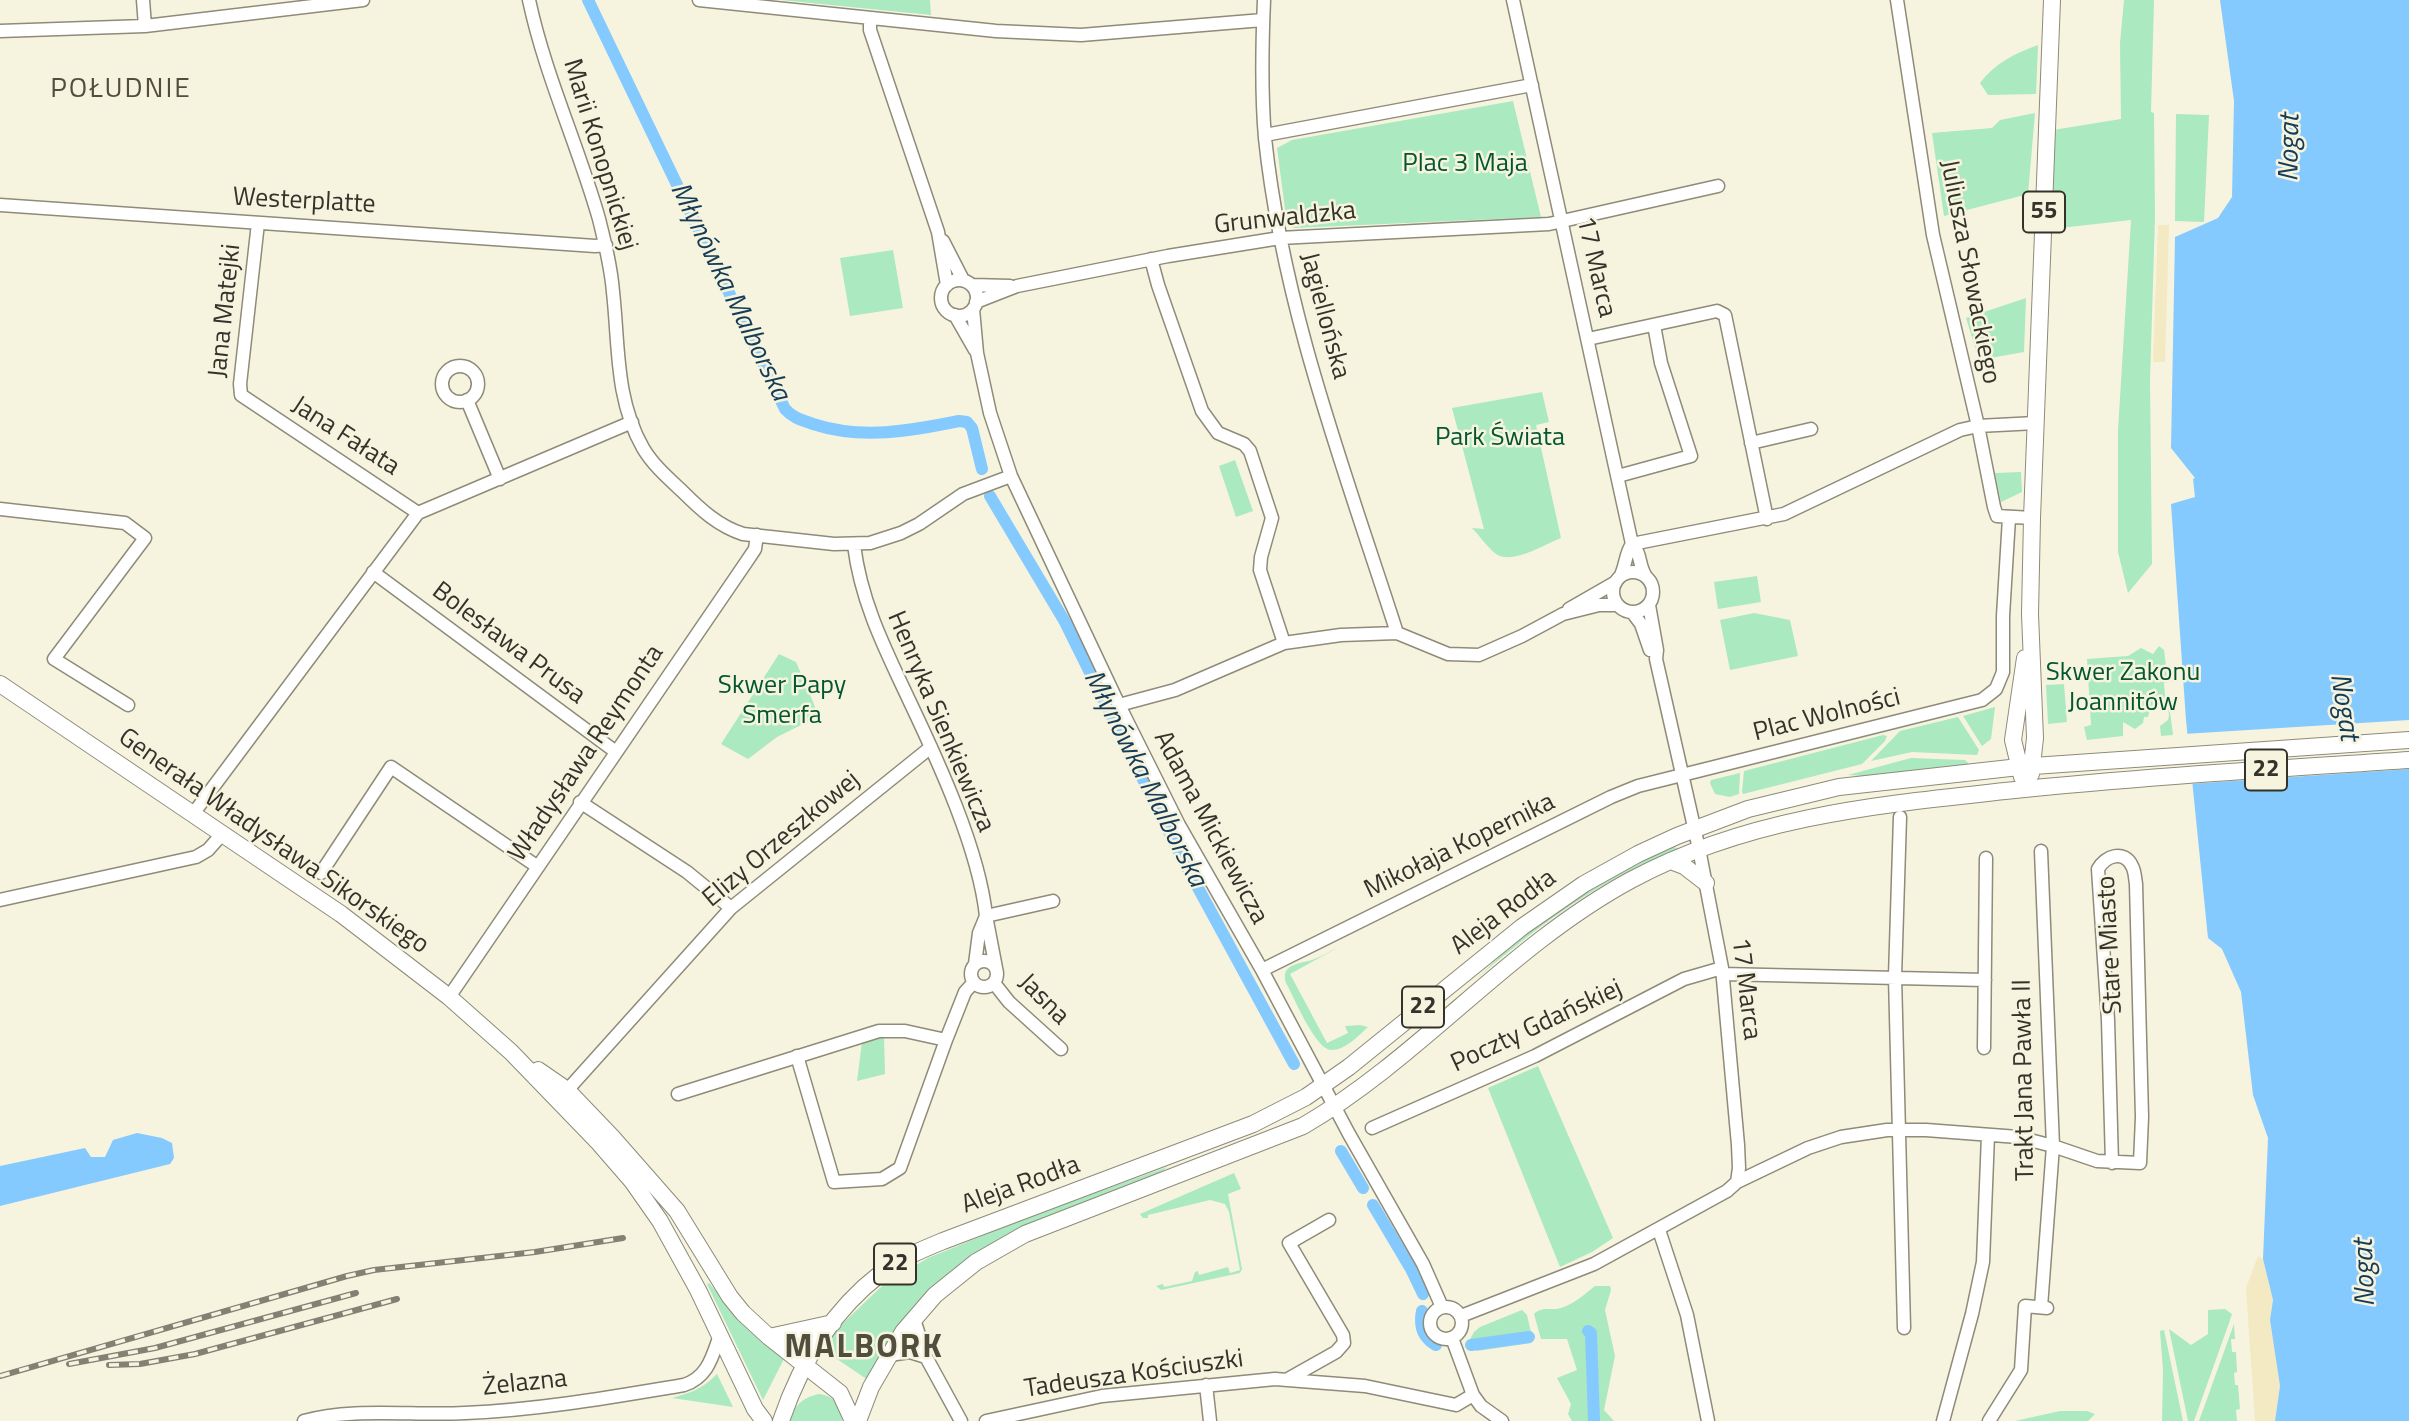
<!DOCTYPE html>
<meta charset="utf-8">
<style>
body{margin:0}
canvas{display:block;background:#f6f3df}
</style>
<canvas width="2409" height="1421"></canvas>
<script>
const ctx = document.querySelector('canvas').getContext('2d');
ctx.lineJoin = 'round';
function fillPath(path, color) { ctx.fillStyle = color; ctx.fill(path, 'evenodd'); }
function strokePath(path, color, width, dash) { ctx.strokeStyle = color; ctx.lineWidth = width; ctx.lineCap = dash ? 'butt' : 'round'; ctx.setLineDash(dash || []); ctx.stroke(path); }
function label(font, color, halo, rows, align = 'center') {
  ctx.font = font + ' "Titillium Web",sans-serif'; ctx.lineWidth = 5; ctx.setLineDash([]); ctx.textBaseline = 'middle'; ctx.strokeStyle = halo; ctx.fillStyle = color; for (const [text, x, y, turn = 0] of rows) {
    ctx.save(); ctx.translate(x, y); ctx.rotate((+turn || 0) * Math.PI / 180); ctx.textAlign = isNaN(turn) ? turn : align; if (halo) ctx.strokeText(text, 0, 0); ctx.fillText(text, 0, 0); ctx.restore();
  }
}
fillPath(new Path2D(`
 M781 0H930L931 15Z
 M2124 0H2154L2151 112 2154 113 2155 218 2150 380 2152 564 2128 593 2118 552V430L2131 220 2051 229 2053 130 2121 119 2120 43Z
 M2038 45 2036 94 1988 95 1980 83C1994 64 2015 53 2038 45Z
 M1513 101 1541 217 1294 228 1287 224 1277 148 1292 140Z
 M2035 113 2028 194 1944 216 1932 133 1992 128 2000 120Z
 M2176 114 2209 115 2204 222 2175 221Z
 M893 250 903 308 850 316 840 258Z
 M2026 298 2024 352 1979 360 1966 318Z
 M1542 392 1549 422 1536 425 1561 538C1545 544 1513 565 1496 554 1487 547 1480 536 1472 528L1484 529 1452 408Z
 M1235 460 1253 511 1236 517 1219 466Z
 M2021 472 2022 492 2001 502 1995 473Z
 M1757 576 1761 602 1718 609 1714 582Z
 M1754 613 1790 620 1798 656 1730 670 1720 620Z
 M2159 646 2164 650 2168 682 2164 683 2165 695 2168 696 2173 735 2161 736 2160 726 2168 720C2171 712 2167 706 2159 705L2150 709 2148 717H2144L2143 723 2135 729 2123 722V736L2087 740 2084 727 2091 725 2087 659 2128 656 2141 648 2153 654Z
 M779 654 796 662 819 716 777 737 748 759 721 744Z
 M2064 684 2067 722 2048 724 2046 685Z
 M1995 707 1991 739 1982 746 1963 716Z
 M1958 717 1979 750 1977 755 1912 752 1871 761 1900 731Z
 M1883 735 1887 736 1885 741 1862 764 1743 794 1742 792 1744 771Z
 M1911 758 1965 760 1969 764 1876 777 1848 775Z
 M1740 773 1739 794 1730 797 1715 794 1710 783 1711 780Z
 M1673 847 1681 849C1604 875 1537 927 1476 979 1492 965 1507 948 1524 934 1557 907 1631 858 1673 847Z
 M1339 947 1290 974 1327 1043 1348 1033 1345 1026 1360 1025 1368 1027C1358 1036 1346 1050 1331 1050 1315 1049 1294 997 1286 983 1280 964 1299 964 1312 960 1321 957 1330 951 1339 947Z
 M884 1035 885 1074 857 1081 862 1042Z
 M1538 1066 1613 1238 1592 1252 1560 1267 1488 1088Z
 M1167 1167C1154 1180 1105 1195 1085 1203 1011 1232 948 1257 900 1325 888 1342 878 1362 868 1380L822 1349 838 1328 883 1285 928 1258 1026 1218Z
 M1234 1173 1241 1189 1228 1194 1242 1269 1240 1273 1161 1290 1156 1286 1163 1284 1164 1287 1192 1281 1195 1272 1198 1271 1199 1275 1228 1267 1230 1273 1240 1270 1229 1212 1225 1204 1210 1200 1148 1215V1218H1143L1140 1214Z
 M709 1283 752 1333 784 1359 763 1400 707 1284Z
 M1595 1286H1610L1611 1290 1605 1310 1615 1356 1604 1410 1614 1421H1572L1568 1414 1571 1404 1557 1378 1577 1370 1567 1339H1541L1534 1314C1543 1306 1551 1311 1561 1308 1574 1304 1585 1294 1595 1286Z
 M2225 1309 2232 1314 2229 1323 2194 1421H2188L2169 1329 2191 1345 2208 1334V1310Z
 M1522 1310 1527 1315 1533 1341 1531 1343 1477 1351 1469 1341 1474 1332 1480 1327Z
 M2234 1324 2235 1339H2231L2232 1352H2236L2237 1372 2234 1373 2235 1385H2238L2240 1409 2236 1410 2237 1421H2199Z
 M2164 1330 2183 1421H2162L2163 1370 2160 1331Z
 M717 1374 733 1407 672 1398C690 1393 704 1388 717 1374Z
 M819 1394C834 1396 844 1406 842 1421H789C795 1405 802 1398 819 1394Z
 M2060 1411H2087L2095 1414 2088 1421H2015Z`), '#abe9c0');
fillPath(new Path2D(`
 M2158 225H2169L2165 362H2153Z
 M2258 1256 2263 1259 2273 1300 2270 1320 2280 1386 2275 1421H2255L2246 1288Z`), '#f3e9c3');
fillPath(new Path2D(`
 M2220 0H2409V1421H2275L2280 1386 2270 1320 2273 1300 2263 1259 2268 1138 2253 1095 2241 992 2222 949 2208 938 2186 720 2171 504 2195 497 2193 479 2195 478 2171 448 2175 237 2218 218 2232 197 2234 101Z
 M137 1133 162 1138 172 1143 174 1158 170 1164 0 1206V1166L85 1148 91 1157H105L113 1140Z`), '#85caff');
fillPath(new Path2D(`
 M2409 720V769L2189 784 2184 734Z`), '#f6f3df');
strokePath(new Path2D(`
 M588 0 785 409C793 418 802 420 813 424 862 440 910 431 959 421L967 422 972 428 982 469
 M990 496 1065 622 1185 864 1294 1064
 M1341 1151 1363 1188
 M1373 1205 1411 1269 1423 1294
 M1422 1311C1419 1326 1422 1337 1436 1345
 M1588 1331 1591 1333 1594 1421
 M1471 1345 1529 1337`), '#85caff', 12);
const minor = new Path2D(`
 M143 0 145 26
 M529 0C545 75 578 145 599 219 605 243 611 267 613 292 619 345 615 399 643 448 653 465 668 478 682 491 700 509 718 526 743 534L834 544 870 543 901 533 919 524 963 494 1011 476
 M699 0 996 31 1081 35 1263 20
 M1264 0C1262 46 1261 92 1265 138 1283 309 1345 471 1397 633
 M1513 0 1632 544C1642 555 1638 563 1645 575
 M1897 0 1933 235 1978 426 1994 507 1997 516 2032 518
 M870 18V30L938 232 947 285
 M0 31 145 26 363 0
 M1265 135 1532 85
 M0 205 595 246 606 245
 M258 223 240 384 241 395 418 513
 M943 241 963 280
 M1151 259 1158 285 1202 411 1218 433 1244 444 1250 451 1272 518 1261 557 1260 570 1284 643
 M941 298a18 18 0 1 1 36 0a18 18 0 1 1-36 0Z
 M972 285 1010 286
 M976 302 1017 286 1168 256 1280 238 1549 224 1718 186
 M973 309 977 353 990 413 1011 476 1119 705 1179 825 1262 970 1349 1134 1423 1264 1442 1307
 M955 315 975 350
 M1588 339 1717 311 1725 315 1767 519
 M442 384a18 18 0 1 1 36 0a18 18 0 1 1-36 0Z
 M467 400 500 479
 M1751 443 1811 429
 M1618 476 1691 456 1661 363 1654 325
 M0 509 125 523 145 538 54 659 128 705
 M1632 544 1784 514 1960 430 1978 426 2036 423
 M854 545C861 602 885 649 909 700 938 761 979 849 986 916L1053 901
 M373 572 616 752
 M1613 592a20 20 0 1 1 40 0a20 20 0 1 1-40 0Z
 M1620 577C1626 566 1625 554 1632 544
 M1649 605 1657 650 1656 659 1699 849 1722 968 1738 1145 1739 1168 1737 1182
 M1569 609 1616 582
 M1632 612 1641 624 1650 650
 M1119 705 1175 690 1284 643 1341 635 1397 633 1448 654 1479 655 1522 636 1563 614 1599 605H1618
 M580 802 687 872 731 908
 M193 814 418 513 632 422
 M1900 817 1895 977 1904 1328
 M2041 851 2053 1146 2041 1307
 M321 873 391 767 538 867
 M0 900 196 857 208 850 223 833
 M971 974a13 13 0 1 1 26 0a13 13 0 1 1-26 0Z
 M975 964 979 933 986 916 996 968
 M1262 970 1611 797 1638 786 1982 700 1996 689 2003 672V616L2009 518
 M1722 974 1985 980
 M994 983 1009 1002 1061 1049
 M449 997 747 561 755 549 757 535
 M1984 1048 1986 858
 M797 1056 834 1182 882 1179 900 1168 946 1040 965 992 974 982
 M678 1094 879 1031H905L946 1040
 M562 1096 731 908 931 747
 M1372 1128 1535 1056 1684 979 1722 968
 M1659 1230 1687 1315 1708 1421
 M1430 1323a16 16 0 1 1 32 0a16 16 0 1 1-32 0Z
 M1461 1316 1594 1264 1727 1191 1737 1182 1808 1148 1841 1137 1887 1130H1926L2018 1137 2053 1146 2097 1161 2140 1163 2142 1117 2136 884C2135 878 2135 871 2132 866 2124 849 2105 856 2098 869L2108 1020 2112 1163
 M914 1319 926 1357 961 1421
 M1452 1338 1473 1395 1481 1406 1502 1421
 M889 1355 910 1352 926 1357
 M1288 1379 1336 1352 1344 1343 1343 1335 1289 1243 1329 1220
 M1206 1385 1210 1421
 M304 1421C352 1407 415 1416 465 1413 539 1410 612 1397 684 1385 708 1377 712 1357 720 1335
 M986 1421 1102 1396 1275 1379 1365 1386 1456 1405 1473 1395
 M1943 1421 1972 1314 1983 1262 1988 1135
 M1989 1421 2021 1370 2025 1306 2047 1308`);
const major = new Path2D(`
 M0 684 341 914 449 997 511 1052 599 1143 632 1181 660 1221 698 1290 755 1409 764 1421
 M2031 774 2035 738 2030 614 2032 518 2052 0
 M2022 777 2013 740 2025 658
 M1671 861 1684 866 1706 883
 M538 1070 567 1090 612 1137 677 1211 730 1297 743 1313 769 1337 840 1393 853 1421
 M769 1337 833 1323
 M781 1421C800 1365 832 1311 880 1274 899 1259 921 1250 943 1241L1253 1124 1306 1097 1349 1067 1522 927 1584 884 1638 854 1677 836 1748 809 1839 787 2019 767 2409 740
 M858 1421 871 1387 903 1332 935 1295 976 1262 1025 1234 1303 1126C1421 1057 1509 946 1631 880 1748 817 1876 805 2005 791 2139 777 2274 769 2409 760`);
strokePath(minor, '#8e8b79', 15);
strokePath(major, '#8e8b79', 18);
strokePath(minor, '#fff', 12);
strokePath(major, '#fff', 16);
const rail = new Path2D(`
 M69 1364 155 1348 356 1293
 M109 1365 140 1364 195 1354 397 1299
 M0 1376 347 1276 374 1270 535 1252 623 1238`);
strokePath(rail, '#838174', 6);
strokePath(rail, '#f6f3df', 3.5, [10]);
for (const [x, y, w] of [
 [2044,212,42],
 [2266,770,42],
 [1423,1007,42],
 [895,1264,42]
]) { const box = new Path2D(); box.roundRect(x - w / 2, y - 20.5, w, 41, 5); ctx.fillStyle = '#f6f3df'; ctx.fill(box); strokePath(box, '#34332b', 2); }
label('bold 24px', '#34332b', null, [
 ["55",2044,212],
 ["22",2266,770],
 ["22",1423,1007],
 ["22",895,1264]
]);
label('26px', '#34332b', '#f6f3df', [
 ["Marii Konopnickiej",599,155,73],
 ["Westerplatte",304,202,3],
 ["Grunwaldzka",1285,219,-6],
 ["17 Marca",1595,267,77],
 ["Juliusza Słowackiego",1969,272,79],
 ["Jana Matejki",226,311,-84],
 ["Jagiellońska",1324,316,75],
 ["Jana Fałata",345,437,33],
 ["Bolesława Prusa",508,644,37],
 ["Plac Wolności",1827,716,-14],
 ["Henryka Sienkiewicza",940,722,67],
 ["Władysława Reymonta",587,754,-56],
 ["Adama Mickiewicza",1210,828,62],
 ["Elizy Orzeszkowej",782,840,-40],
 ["Generała Władysława Sikorskiego",273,842,35],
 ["Mikołaja Kopernika",1460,847,-26],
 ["Aleja Rodła",1504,913,-37],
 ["Stare Miasto",2111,945,-93],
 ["17 Marca",1745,989,83],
 ["Jasna",1043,1000,45],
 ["Poczty Gdańskiej",1537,1027,-25],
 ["Trakt Jana Pawła II",2025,1080,-91],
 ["Aleja Rodła",1021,1186,-20],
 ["Tadeusza Kościuszki",1134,1375,-8],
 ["Żelazna",525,1384,-6]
]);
label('26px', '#045631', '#f6f3df', [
 ["Plac 3 Maja",1465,165],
 ["Park Świata",1500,439],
 ["Skwer Zakonu",2123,674],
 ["Joannitów",2123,704],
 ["Skwer Papy",782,687],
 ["Smerfa",782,717]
]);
ctx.letterSpacing = '2px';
label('28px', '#514e3d', '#f6f3df', [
 ["POŁUDNIE",121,90]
]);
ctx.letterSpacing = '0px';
label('italic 28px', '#153b55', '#f6f3df', [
 ["Nogat",2291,148,-89],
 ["Młynówka Malborska",729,292,64],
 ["Nogat",2343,707,81],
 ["Młynówka Malborska",1144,779,63],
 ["Nogat",2366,1273,-92]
]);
ctx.letterSpacing = '2px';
label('bold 33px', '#514e3d', '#f6f3df', [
 ["MALBORK",864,1349]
]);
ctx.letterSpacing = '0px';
</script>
